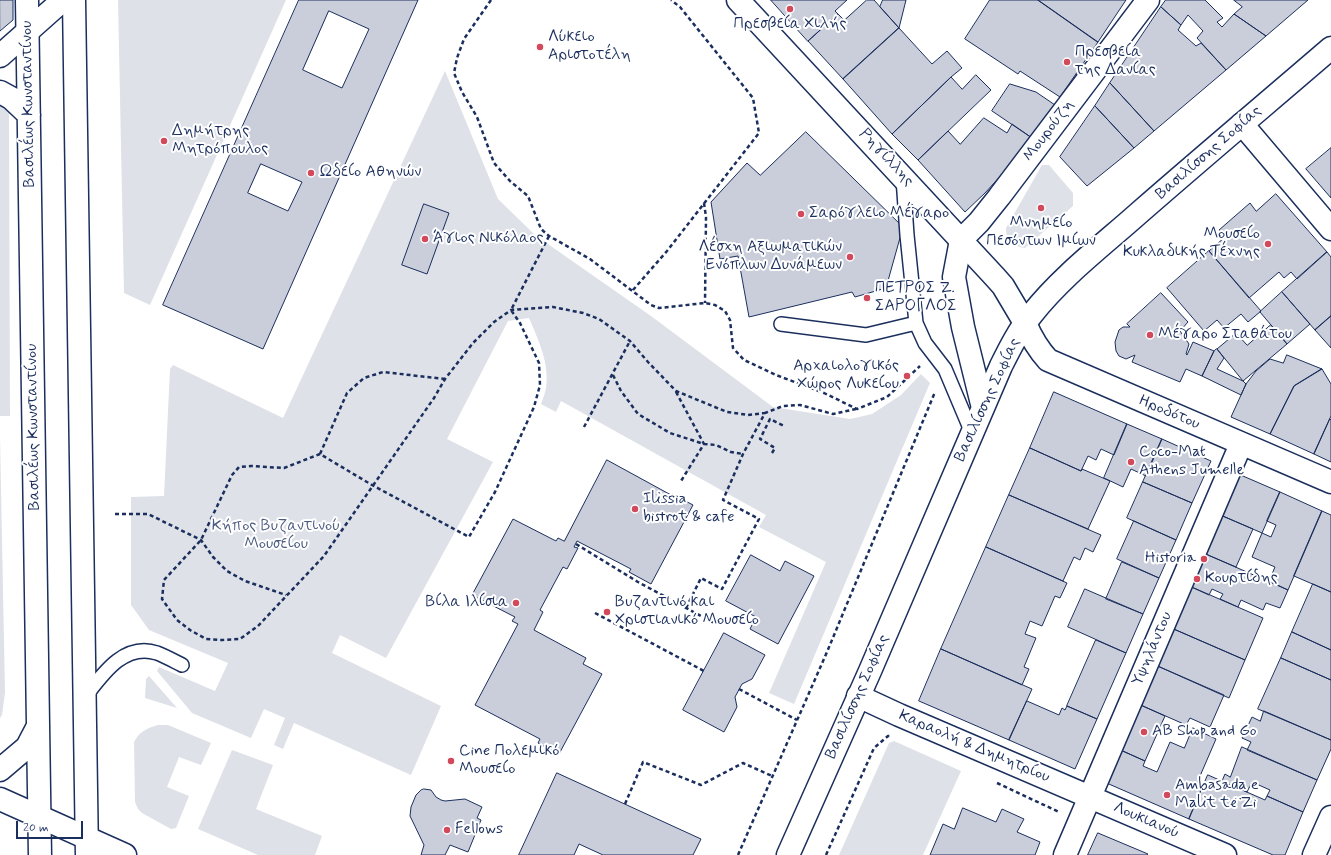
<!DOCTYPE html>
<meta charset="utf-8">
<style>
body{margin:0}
#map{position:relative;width:1331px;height:855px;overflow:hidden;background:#fff;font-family:Mynerve,sans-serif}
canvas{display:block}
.scale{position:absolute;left:16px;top:821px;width:67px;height:18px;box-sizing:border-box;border:2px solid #1b2f5e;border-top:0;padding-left:5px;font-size:12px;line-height:14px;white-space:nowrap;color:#1b2f5e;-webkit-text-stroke:3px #fff;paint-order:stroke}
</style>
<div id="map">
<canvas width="1331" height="855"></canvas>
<div class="scale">20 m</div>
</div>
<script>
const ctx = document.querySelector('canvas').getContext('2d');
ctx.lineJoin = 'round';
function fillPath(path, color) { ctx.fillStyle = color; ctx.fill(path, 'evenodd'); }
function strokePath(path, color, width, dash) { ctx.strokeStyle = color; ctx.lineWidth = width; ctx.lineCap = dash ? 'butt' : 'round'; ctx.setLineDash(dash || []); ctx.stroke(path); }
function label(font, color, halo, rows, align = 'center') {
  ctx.font = font + ' Mynerve,sans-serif'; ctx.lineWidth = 4; ctx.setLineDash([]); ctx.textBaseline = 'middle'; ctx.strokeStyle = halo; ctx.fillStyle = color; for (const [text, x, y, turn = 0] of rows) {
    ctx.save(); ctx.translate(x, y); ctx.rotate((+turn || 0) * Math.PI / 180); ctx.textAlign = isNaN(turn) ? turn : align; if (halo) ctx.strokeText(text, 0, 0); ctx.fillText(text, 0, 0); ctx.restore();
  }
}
fillPath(new Path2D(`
 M118 0H286L150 305 124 293Z
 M445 71 498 199 535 235 651 316 773 407 850 419 872 414 901 395 921 374 930 383 794 704 769 693 826 562 759 527 766 515 561 401 556 412 541 404C543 399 545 393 546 388 550 364 538 339 529 318L508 321 447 439 493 462 386 658 340 635 332 653 441 706 411 775 294 723 283 749 274 745 285 718 264 709 251 738 192 713 157 671 159 667 215 691 228 663 149 630 131 605V497L164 496 170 369 173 365 283 418Z
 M0 97 9 109 10 416H0Z
 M1042 165H1049L1073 193V206L1025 248C1012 246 1006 242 1006 228Z
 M0 436 5 693 2 715 0 718Z
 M149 676 177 708 145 698 146 679Z
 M158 725H168L211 743 201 765 179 757 167 787 189 796 176 828 171 829 142 813 138 809 135 802 134 742C139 732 147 728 158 725Z
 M894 741 961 771 923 855H839L889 743Z
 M232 750 273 765 256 809 322 836 315 855H258L198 829Z`), '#dee1e7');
const building = new Path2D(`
 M0 0H13V20L0 31Z
 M299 0H418L263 349 163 305ZM329 11 369 29 342 88 303 70ZM261 164 302 182 288 211 248 193Z
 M771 0H847L835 11 838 14 808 41Z
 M867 0H874L899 28 843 79 808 41 838 14 844 20Z
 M883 0H906L899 28 880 7Z
 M990 0H1038L1098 42 1060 97 1020 71 1018 74 965 39Z
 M1038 0H1126L1098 42Z
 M1166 0H1205L1223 18 1217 22 1222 27 1234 14 1266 36 1226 70 1197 38 1203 31 1188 15 1181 25 1161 7Z
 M1234 0H1308L1266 36 1234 14 1242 7Z
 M1161 7 1181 25 1178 30 1196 46 1201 43 1226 70 1154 131 1110 83Z
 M899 28 932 64 947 51 962 68 951 77 892 134 843 79Z
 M976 75 991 90 918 160 892 134 951 77 962 89Z
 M1110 83 1154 131 1134 148 1095 106Z
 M1010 84 1036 92 1055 105 1032 138 992 111Z
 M1095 106 1134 148 1087 186 1060 157Z
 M984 118 1007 133 1012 124 1032 138 1014 161 985 193 965 212 918 160 948 131 960 144Z
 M806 132 903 227 886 288 855 297 852 292 749 317 738 256 720 259 711 202 747 163 760 175Z
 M1331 148V198L1306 169Z
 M1276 194 1327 252 1297 279 1291 272 1284 278 1279 272 1249 298 1209 251 1225 237 1219 230 1250 203 1256 211Z
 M424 204 449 213 427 274 402 265Z
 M1209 251 1261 311 1248 322 1241 314 1224 328 1217 320 1204 331 1167 288Z
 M1327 252 1331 257V316L1315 330 1282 292Z
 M1282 292 1310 324 1287 344 1260 312Z
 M1161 293 1188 322 1180 331 1189 344 1186 354 1187 355 1193 342 1214 351 1202 376 1186 369 1180 382 1132 362 1135 355 1126 359 1119 356 1116 351 1115 342 1119 330 1123 327H1130L1127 324Z
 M1331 316V348L1315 330Z
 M1271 325 1287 344 1243 381 1217 349 1236 333 1247 345Z
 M1217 349 1224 358 1217 369 1243 381 1246 384 1241 395 1202 376 1214 351Z
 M1287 355 1322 369 1294 386 1270 434 1231 417 1246 384 1256 371 1270 359 1283 363Z
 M1322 369 1331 384V416L1314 454 1270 434 1294 386Z
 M1054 392 1127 424 1114 455 1101 449 1096 460 1088 456 1081 471 1030 448Z
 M1330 419 1331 420V462L1314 454Z
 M1127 424 1162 439 1146 476 1131 469 1123 487 1104 478Z
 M1162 439 1211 461 1192 503 1143 482Z
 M1030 448 1081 471 1082 469 1110 481 1088 529 1009 495Z
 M607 460 671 495 672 494 693 505 651 584 629 572 631 569 577 541 574 547 578 548 567 569 563 567 540 610 543 612 534 630 586 658 583 664 602 674 559 754 538 743 540 739 475 705 518 624 512 621 515 617 472 595 513 519 556 541 558 538 564 541Z
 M1236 473 1280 492 1262 533 1218 514Z
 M1143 482 1192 503 1176 540 1127 518Z
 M1280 492 1322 511 1288 590 1269 581 1275 567 1252 557 1262 533 1271 537 1276 525 1267 521Z
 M1009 495 1101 535 1093 552 1085 548 1080 560 1074 557 1063 581 986 547Z
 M1322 511 1331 515V592L1294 576Z
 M1218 514 1253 529 1236 567 1201 552Z
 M1134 521 1176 540 1159 578 1117 559Z
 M986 547 1067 583 1060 598 1055 596 1042 626 1030 621 1025 634 1036 638 1024 667 1029 669 1022 685 941 649Z
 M1201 552 1288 590 1280 608 1266 603 1263 610 1241 600 1238 607 1220 599 1223 594 1212 589 1209 595 1187 585Z
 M751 555 780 571 785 561 814 576 778 644 750 629 756 617 726 601Z
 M1122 562 1159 578 1143 614 1106 599Z
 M1313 584 1331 592V650L1292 632Z
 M1187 585 1263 618 1245 660 1169 627Z
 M1085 589 1143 614 1126 653 1068 627Z
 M1169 627 1245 660 1229 698 1153 664Z
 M1292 632 1331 650V680L1281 658Z
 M724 633 765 655 752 679 742 684 735 697 737 707 724 732 683 710Z
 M1096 640 1126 653 1097 719 1067 706Z
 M941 649 1032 689 1009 740 919 701Z
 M1281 658 1331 680V740L1258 709Z
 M1153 664 1224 695 1210 727 1190 718 1186 725 1136 703Z
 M1027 701 1059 715 1062 708 1065 710 1067 706 1097 719 1075 769 1009 740Z
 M1136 703 1165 716 1145 761 1116 748Z
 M1264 711 1331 740V749L1317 780 1247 750 1251 742 1242 738 1252 717 1260 721Z
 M1193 728 1216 739 1197 783 1203 785 1189 819 1102 781 1116 748 1145 761 1143 766 1157 772 1170 742 1184 748Z
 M1242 747 1317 780 1303 812 1267 796 1270 790 1252 782 1247 792 1222 781 1225 774 1230 777Z
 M557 773 701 839 693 855H603L579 844 574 855H519Z
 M1208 775 1265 800 1267 796 1303 812 1285 855H1273L1189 819Z
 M424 789 431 790 436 797 441 800 445 801 465 799 482 807 477 818 481 820 468 852 450 845 445 855H421L424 845 410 816 411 807 416 795 421 790Z
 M963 808 996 822 1002 809 1024 819 1017 832 1040 842 1035 855H930L943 824 954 829Z
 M1098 833 1148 854 1147 855H1088Z`);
fillPath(building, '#caceda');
strokePath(building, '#1b2f5e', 1);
const service = new Path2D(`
 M903 178 907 235 916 323 925 343 945 369 972 433
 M781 324 866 335 916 323
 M85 697C102 675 124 642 157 653 165 656 174 661 182 665`);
const minor = new Path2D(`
 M1242 124 1331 229
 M961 240 979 222 999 197 1148 0
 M1025 323C1031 337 1037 348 1048 360L1331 482
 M858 696 899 715 1225 855
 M1065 855 1241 444
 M1314 855 1331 817`);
const tertiary = new Path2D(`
 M738 0 995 277 1003 286 1025 323
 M0 56 63 0
 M0 799 125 855`);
const primary = new Path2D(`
 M27 0 40 855
 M74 0 87 855
 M0 92 11 98 29 115
 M961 240 954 277 963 327 983 408
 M0 770 27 747 38 726
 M788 855 870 671 1001 366C1010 348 1019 330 1032 314 1062 276 1103 245 1140 212 1203 157 1267 103 1331 48`);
strokePath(service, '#1b2f5e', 16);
strokePath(minor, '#1b2f5e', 25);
strokePath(tertiary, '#1b2f5e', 25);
strokePath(primary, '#1b2f5e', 25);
strokePath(new Path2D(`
 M491 0 464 39 457 58 454 73 462 92 477 117 494 163 510 181 528 196 541 229 549 236 590 259 651 305 659 308 705 303 715 305 725 311 730 320 733 348 744 360 776 375 824 393 857 409 887 397 920 366
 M704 203 706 217 705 303
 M549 236 511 310 520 323 539 363 540 385 534 407 495 492 469 537 372 485 320 454 284 468 251 466 239 467 232 475 201 540 164 580 162 599 177 620 190 630 206 639 222 640 240 639 258 626 324 556 434 398 445 379 473 343 494 322 511 310 553 307 583 313 599 319 630 341 648 362 676 391 727 412 748 415 765 413
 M633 290 667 251 759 133 753 98 680 7 671 0
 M613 375 621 391 638 414 670 433 704 444 716 445 731 452 743 454
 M676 392 704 444 681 481
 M584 427 630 341
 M772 453 775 448 760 439 770 419 784 426
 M320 454 347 393 364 378 383 372 445 379
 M115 514H148L201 540 213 557 227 571 245 581 286 595
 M576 544 638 582 714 623
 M686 608 701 578 722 589 759 519 723 500 743 454 765 413 783 406 800 405 833 414 856 409
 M595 613 704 671
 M739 689 797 720
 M997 783 1059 812
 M625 804 643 762 701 785 743 763 772 776
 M738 855 827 652 935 392
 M826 855 874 748 888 736H890`), '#1b2f5e', 2.5, [4, 3]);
strokePath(service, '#fff', 13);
strokePath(minor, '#fff', 22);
strokePath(tertiary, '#fff', 22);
strokePath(primary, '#fff', 22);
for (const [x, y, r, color] of [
 [790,9,4,"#d1495b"],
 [540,47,4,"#d1495b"],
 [1067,62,4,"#d1495b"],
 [164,141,4,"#d1495b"],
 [311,173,4,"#d1495b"],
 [1041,208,4,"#d1495b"],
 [801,214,4,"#d1495b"],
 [425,239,4,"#d1495b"],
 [1268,244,4,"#d1495b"],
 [850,257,4,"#d1495b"],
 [867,298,4,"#d1495b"],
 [1150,335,4,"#d1495b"],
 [907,376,4,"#d1495b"],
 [1131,462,4,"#d1495b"],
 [635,509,4,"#d1495b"],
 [1204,559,4,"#d1495b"],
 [1197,579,4,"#d1495b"],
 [516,603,4,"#d1495b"],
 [607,612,4,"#d1495b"],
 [1144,732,4,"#d1495b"],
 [451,761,4,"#d1495b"],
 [1167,795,4,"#d1495b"],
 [447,830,4,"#d1495b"]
]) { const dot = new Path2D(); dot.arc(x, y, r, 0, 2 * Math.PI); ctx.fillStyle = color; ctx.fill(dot); strokePath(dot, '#fff', 1.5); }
label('16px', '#1b2f5e', '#fff', [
 ["Πρεσβεία Χιλής",790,25,"center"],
 ["Λύκειο",548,38],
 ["Αριστοτέλη",548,56],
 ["Πρεσβεία",1075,53],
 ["της Δανίας",1075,71],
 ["Δημήτρης",172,132],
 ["Μητρόπουλος",172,150],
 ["Ωδείο Αθηνών",319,173],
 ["Σαρόγλειο Μέγαρο",809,214],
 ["Μνημείο",1041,224,"center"],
 ["Πεσόντων Ιμίων",1041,242,"center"],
 ["Μουσείο",1260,235,"right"],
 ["Κυκλαδικής Τέχνης",1260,253,"right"],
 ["Άγιος Νικόλαος",433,239],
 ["Λέσχη Αξιωματικών",842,248,"right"],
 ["Ενόπλων Δυνάμεων",842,266,"right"],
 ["ΠΕΤΡΟΣ Ζ.",875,289],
 ["ΣΑΡΟΓΛΟΣ",875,307],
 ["Μέγαρο Σταθάτου",1158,335],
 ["Αρχαιολογικός",899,367,"right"],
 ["Χώρος Λυκείου",899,385,"right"],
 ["Coco-Mat",1139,453],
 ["Athens Jumelle",1139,471],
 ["Ilissia",643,500],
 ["bistrot & cafe",643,518],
 ["Historia",1196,559,"right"],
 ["Κουρτίδης",1205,579],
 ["Βίλα Ιλίσια",508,603,"right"],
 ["Βυζαντινό και",615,603],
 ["Χριστιανικό Μουσείο",615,621],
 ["AB Shop and Go",1152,732],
 ["Cine Πολεμικό",459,752],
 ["Μουσείο",459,770],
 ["Ambasada e",1175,786],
 ["Malit të Zi",1175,804],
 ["Fellows",455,830]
], 'left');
label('16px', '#1b2f5e', '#fff', [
 ["Βασιλέως Κωνσταντίνου",29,104,-91],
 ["Μουρούζη",1049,131,-53],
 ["Βασιλίσσης Σοφίας",1209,153,-41],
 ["Ρηγίλλης",886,158,47],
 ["Βασιλίσσης Σοφίας",988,400,-65],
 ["Ηροδότου",1169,413,23],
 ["Βασιλέως Κωνσταντίνου",34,427,-91],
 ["Υψηλάντου",1153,649,-67],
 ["Βασιλίσσης Σοφίας",858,697,-66],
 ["Καραολή & Δημητρίου",974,747,23],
 ["Λουκιανού",1146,821,23]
]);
label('16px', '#4c5c80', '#fff', [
 ["Κήπος Βυζαντινού",276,527],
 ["Μουσείου",276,545]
]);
</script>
